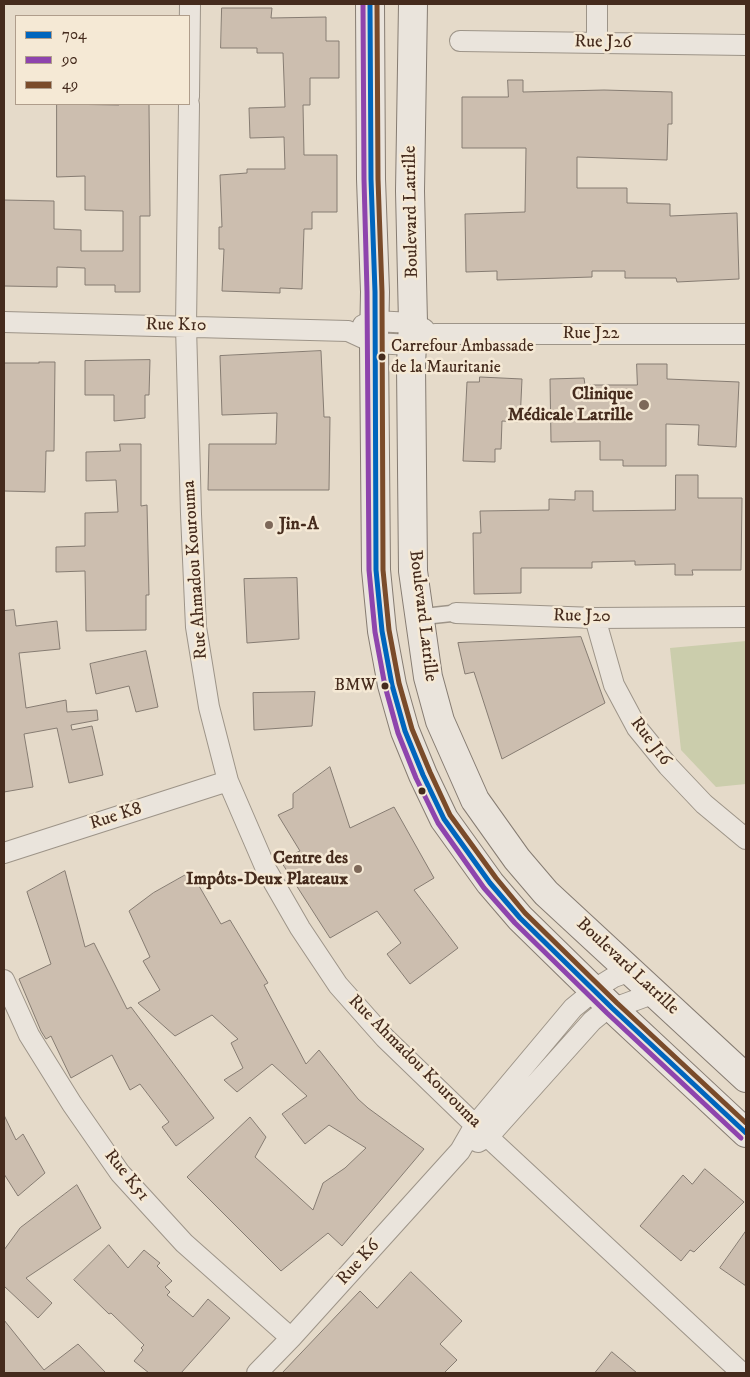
<!DOCTYPE html>
<meta charset="utf-8">
<style>
body{margin:0}
#map{position:relative;width:750px;height:1377px;overflow:hidden;background:#e5dac9;font-family:"IM FELL DW Pica",serif}
canvas{display:block}
.frame{position:absolute;inset:0;border:5px solid #452b1d;pointer-events:none}
.legend{position:absolute;left:15px;top:15px;width:175px;height:90px;box-sizing:border-box;background:#f5e9d5;border:1px solid #af9d8b;margin:0;padding:6px 9px;list-style:none;font-size:15px;color:#452b1d}
.legend li{display:flex;align-items:center;gap:10px;height:25px}
.legend b{width:25px;border:1px solid #af9d8b}
</style>
<div id="map">
<canvas width="750" height="1377"></canvas>
<div class="frame"></div>
<ul class="legend">
<li><b style="height:6px;background:#0065bd"></b>704</li>
<li><b style="height:6px;background:#8e44ad"></b>90</li>
<li><b style="height:6px;background:#7a4b2a"></b>49</li>
</ul>
</div>
<script>
const ctx = document.querySelector('canvas').getContext('2d');
ctx.lineJoin = 'round';
function fillPath(path, color) { ctx.fillStyle = color; ctx.fill(path, 'evenodd'); }
function strokePath(path, color, width, dash) { ctx.strokeStyle = color; ctx.lineWidth = width; ctx.lineCap = dash ? 'butt' : 'round'; ctx.setLineDash(dash || []); ctx.stroke(path); }
function label(font, color, halo, rows, align = 'center') {
  ctx.font = font + ' "IM FELL DW Pica",serif'; ctx.lineWidth = 5; ctx.setLineDash([]); ctx.textBaseline = 'middle'; ctx.strokeStyle = halo; ctx.fillStyle = color; for (const [text, x, y, turn = 0] of rows) {
    ctx.save(); ctx.translate(x, y); ctx.rotate((+turn || 0) * Math.PI / 180); ctx.textAlign = isNaN(turn) ? turn : align; if (halo) ctx.strokeText(text, 0, 0); ctx.fillText(text, 0, 0); ctx.restore();
  }
}
fillPath(new Path2D(`
 M746 641V784L716 787 681 750 670 648Z`), '#cbcdac');
const building = new Path2D(`
 M222 8H272L271 18 326 17V41H339V78H310V105H303L304 155H337V212H312V229H304L302 289 280 288V293L222 291 224 249H219V227H222L220 175 247 173V169H285L284 137 250 138 249 108 285 107 283 53H257V48H221Z
 M508 80H523V92L604 90 672 92V124H668L667 160 577 157V188H627V203L670 204V216L737 213 739 279 677 282 676 278H625V271H592V277L497 280V271L466 272 465 214 525 212 526 148H462V97H508Z
 M57 104 119 105V104H149L150 216H140V292H115V285H85V268L57 267V287L4 286V200L54 201V229L81 230V251H123V211L85 210V176L57 177Z
 M321 351 324 417H330L329 490H208L209 444H276L277 413 222 415 220 356Z
 M150 360 149 395H145V418L114 421V395H85V361Z
 M39 362H55L54 451H46L45 492 4 491V363H39Z
 M637 364H667V379L739 382 736 447 698 445 699 425 666 424V466H623V460H600V441L551 442 550 379 584 378 585 385H637Z
 M480 377 522 379 520 422 502 421 501 449H495V462L463 461 467 382H479Z
 M120 444H141V506L147 505 149 595H146V630L86 631 85 571 56 572V547L85 546V513L118 512 116 480 86 481V452L120 451Z
 M676 475H698V498H742L741 570H692L693 575H675V564L635 565V561L592 562V568H521V593L474 594 473 533H481L480 511 549 510V499L575 500V491H593V511L675 510Z
 M297 578 299 639 247 643 244 579Z
 M14 610 16 626 57 621 60 649 19 653 26 708 66 700 67 712 97 710 98 720 71 725 72 730 92 726 103 775 69 783 57 728 24 734 33 787 4 792V611Z
 M581 637 605 703 502 759 474 672 465 674 458 643Z
 M146 651 158 707 136 712 129 686 96 694 90 664Z
 M315 692 312 726 254 730 253 693Z
 M330 767 350 828 394 807 434 878 414 890 458 948 410 984 387 954 401 943 377 911 330 938 280 860 300 851 278 815 293 808V794Z
 M65 871 85 947 94 943 127 1009 131 1007 214 1118 176 1146 162 1127 169 1122 140 1084 130 1090 112 1055 71 1078 51 1036 46 1039 41 1031 19 979 51 964 27 892Z
 M191 872 221 924 230 920 268 983 264 985 306 1064 319 1050 358 1099 368 1108 424 1149 342 1246 328 1233 281 1271 187 1177 250 1117 266 1137 255 1157 313 1210 323 1183 345 1168 366 1148 329 1125 305 1144 282 1114 307 1096 272 1064 237 1092 224 1080 243 1068 231 1043 238 1039 212 1015 175 1036 138 1003 160 990 143 961 150 957 129 911 153 893Z
 M4 1115 16 1140 23 1134 45 1173 18 1196 4 1174Z
 M705 1169 744 1202 694 1252 690 1250 681 1261 640 1226 683 1175 692 1184Z
 M77 1185 101 1228 26 1278 52 1303 38 1318 4 1286V1250L20 1228Z
 M746 1231V1286L720 1268Z
 M109 1245 128 1268 144 1250 160 1263 157 1266 172 1281 165 1287 170 1292 167 1295 193 1317 208 1299 230 1318 181 1373H149L134 1361 143 1350 141 1348 144 1345 111 1313 109 1314 74 1280Z
 M411 1272 462 1321 440 1344 457 1360 444 1373H282L360 1291 377 1308Z
 M4 1320 44 1370 78 1344 106 1373H4Z
 M612 1352 637 1373H595Z`);
fillPath(building, '#ccbeaf');
strokePath(building, '#867c72', 1);
const pedestrian = new Path2D(`
 M419 617 456 613`);
const minor = new Path2D(`
 M460 41 746 45
 M597 43V4
 M189 97 190 4
 M189 104 186 326 191 514 196 627 209 707 228 781 266 869 300 928 338 985 385 1038 475 1125 742 1373
 M4 322 348 331 374 343 412 345 435 334H746
 M363 325 374 321 413 323 424 329
 M456 613 595 618 746 617
 M595 618 614 685 637 728 668 766 704 804 746 839
 M4 853 228 781
 M4 980 29 1035 72 1104 120 1173 184 1243 291 1338
 M478 1142 489 1136 592 1021 603 1012 655 993
 M257 1373 291 1338 460 1151 475 1125 573 1008 601 985 614 977 631 971`);
const secondary = new Path2D(`
 M370 4 371 179 375 292 374 343 376 570 382 631 392 685 405 731 423 775 444 819 490 883 520 918 612 1008 746 1133
 M413 4 410 191 413 323 411 365 413 571 428 677 440 721 475 800 517 859 546 893 746 1078`);
strokePath(pedestrian, '#9d9488', 18);
strokePath(minor, '#9d9488', 22);
strokePath(secondary, '#867c72', 30);
strokePath(pedestrian, '#eae4dc', 15);
strokePath(minor, '#eae4dc', 20);
strokePath(secondary, '#eae4dc', 28);
strokePath(new Path2D(`
 M370 4 371 179 375 292 376 570 382 631 392 685 405 731 423 775 444 819 490 883 520 918 612 1008 746 1133`), '#0065bd', 5);
strokePath(new Path2D(`
 M363 4 364 179 367 292 369 570 375 632 385 686 398 733 416 778 438 823 484 888 515 923 607 1013 741 1138`), '#8e44ad', 5);
strokePath(new Path2D(`
 M377 4 378 179 382 292 383 570 389 630 399 683 412 729 430 772 450 815 496 878 525 913 617 1003 746 1123`), '#7a4b2a', 5);
for (const [x, y, r, color] of [
 [382,357,4.5,"#452b1d"],
 [644,405,6,"#7d6859"],
 [269,525,5,"#7d6859"],
 [385,686,4.5,"#452b1d"],
 [422,791,4.5,"#452b1d"],
 [358,869,5,"#7d6859"]
]) { const dot = new Path2D(); dot.arc(x, y, r, 0, 2 * Math.PI); ctx.fillStyle = color; ctx.fill(dot); strokePath(dot, '#f5e9d5', 2); }
label('17px', '#452b1d', '#f5e9d5', [
 ["Carrefour Ambassade",391,347],
 ["de la Mauritanie",391,368],
 ["BMW",376,686,"right"]
], 'left');
label('18px', '#452b1d', '#f5e9d5', [
 ["Rue J26",603,43,1],
 ["Boulevard Latrille",412,212,-91],
 ["Rue K10",176,326,1],
 ["Rue J22",591,334],
 ["Rue Ahmadou Kourouma",196,570,-94],
 ["Boulevard Latrille",422,616,83],
 ["Rue J20",582,617,1],
 ["Rue J16",650,742,53],
 ["Rue K8",116,817,-18],
 ["Boulevard Latrille",627,967,43],
 ["Rue Ahmadou Kourouma",414,1062,45],
 ["Rue K51",126,1176,51],
 ["Rue K6",359,1263,-48]
]);
label('bold 18px', '#452b1d', '#f5e9d5', [
 ["Clinique",633,395],
 ["Médicale Latrille",633,416],
 ["Jin-A",279,525,"left"],
 ["Centre des",348,859],
 ["Impôts-Deux Plateaux",348,880]
], 'right');
</script>
